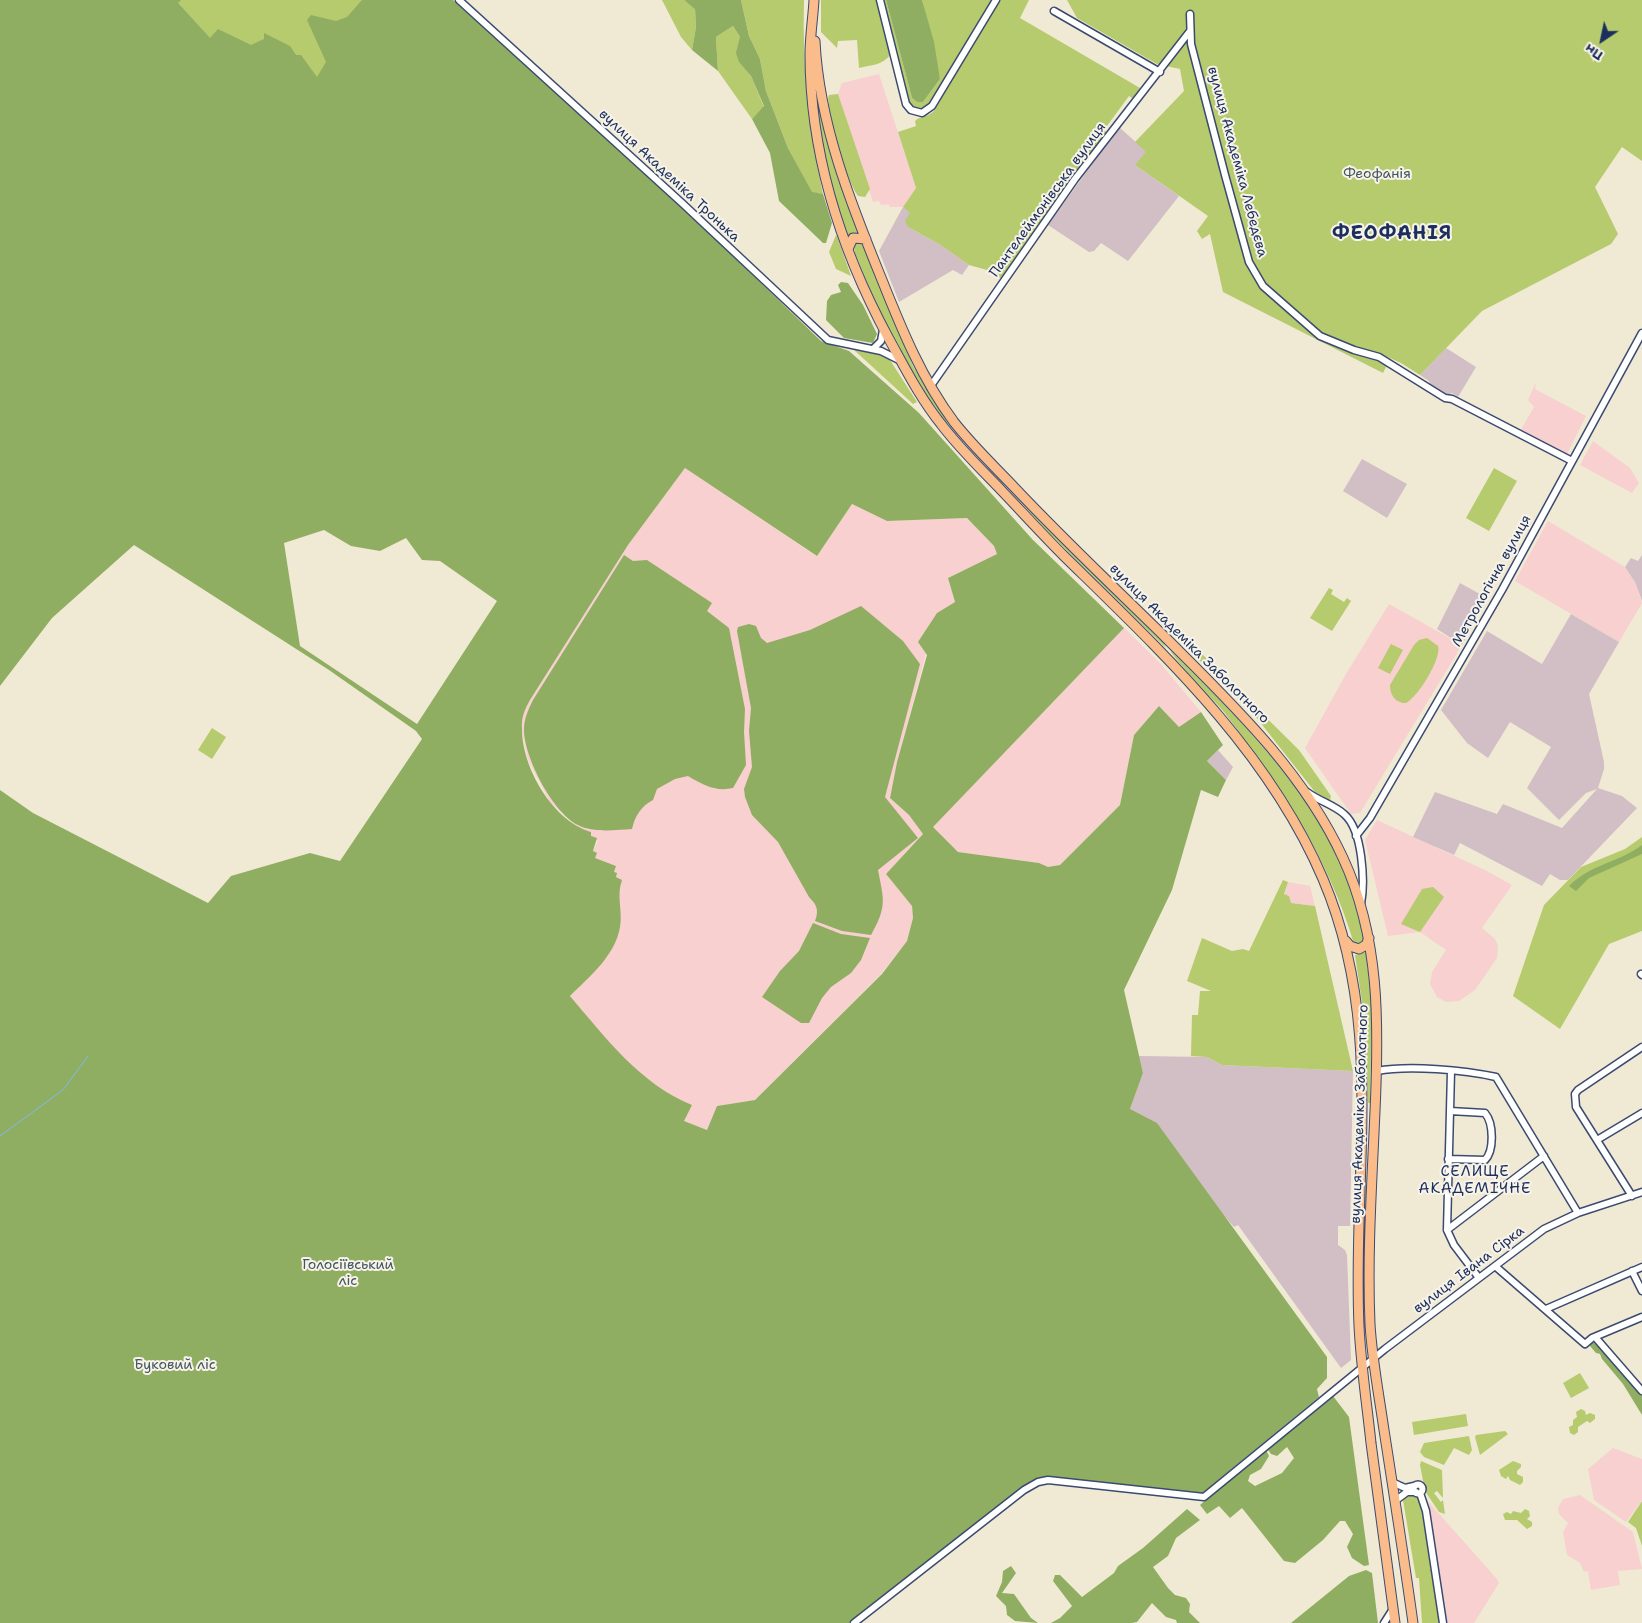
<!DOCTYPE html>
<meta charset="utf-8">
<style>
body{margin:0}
#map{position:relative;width:1642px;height:1623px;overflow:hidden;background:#f0ead4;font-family:"Shantell Sans",sans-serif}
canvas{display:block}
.north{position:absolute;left:1577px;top:15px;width:50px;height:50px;-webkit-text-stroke:4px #f7f3e8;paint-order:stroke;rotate:214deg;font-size:14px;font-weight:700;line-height:20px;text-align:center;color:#1b2f5e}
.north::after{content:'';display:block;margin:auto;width:18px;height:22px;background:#1b2f5e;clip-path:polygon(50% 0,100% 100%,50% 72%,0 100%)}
</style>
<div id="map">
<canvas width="1642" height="1623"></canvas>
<div class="north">Пн</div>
</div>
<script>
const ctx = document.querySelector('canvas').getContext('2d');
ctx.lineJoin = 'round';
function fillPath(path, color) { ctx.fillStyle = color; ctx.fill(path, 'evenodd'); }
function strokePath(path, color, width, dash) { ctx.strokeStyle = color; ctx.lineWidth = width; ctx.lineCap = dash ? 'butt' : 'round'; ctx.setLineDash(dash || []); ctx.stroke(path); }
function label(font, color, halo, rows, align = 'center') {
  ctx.font = font + ' "Shantell Sans",sans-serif'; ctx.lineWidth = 4; ctx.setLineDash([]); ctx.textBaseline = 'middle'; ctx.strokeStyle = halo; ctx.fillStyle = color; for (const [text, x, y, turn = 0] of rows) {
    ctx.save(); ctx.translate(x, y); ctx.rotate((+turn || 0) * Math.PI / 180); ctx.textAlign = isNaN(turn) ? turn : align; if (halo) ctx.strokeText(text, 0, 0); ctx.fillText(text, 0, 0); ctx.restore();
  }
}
fillPath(new Path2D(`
 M879 74 916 188 903 207H890L888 204 881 205 879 201 873 202 838 94 842 83Z
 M1536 382 1535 389 1586 416 1566 456 1520 431 1534 407 1528 400Z
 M1593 441 1630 468 1639 483 1632 493 1580 465Z
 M685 468 816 556 852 504 887 521 967 518 994 546 997 554 948 578 955 602 937 613 897 762 890 798 909 815 923 834 886 874 912 906 913 918 907 941 882 973 755 1100 717 1106 708 1130 683 1121 692 1105 678 1100 643 1076 619 1054 570 996 608 956 620 926 618 890 622 880 616 877 614 872 616 866 595 858 593 851 598 841 591 836V832L578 828 550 802 528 760 521 727 524 713 530 700 628 545Z
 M1548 521 1625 567 1635 582 1642 603 1619 642 1515 581Z
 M1389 604 1462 645 1360 813 1351 814 1305 748 1346 674Z
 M1124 628 1161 664 1201 712 1179 727 1159 706 1134 735 1120 805 1060 865 1048 868 1039 863 958 852 932 827Z
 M1377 820 1487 871 1512 885 1482 928 1495 939 1498 946 1497 958 1475 990 1459 1001 1446 1002 1437 997 1430 984 1432 972 1446 950 1420 932 1388 936 1365 840Z
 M1288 882 1310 886 1315 906 1291 903 1284 895Z
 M1613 1448 1642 1459V1500L1626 1522 1594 1500 1588 1469Z
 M1580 1495 1633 1532 1642 1569 1618 1571 1620 1585 1591 1590 1588 1571 1584 1572 1580 1563 1567 1555 1563 1532 1568 1523 1559 1514 1558 1508 1563 1499Z
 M1425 1498 1497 1579 1499 1583 1474 1623H1443Z`), '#f7d0cf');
fillPath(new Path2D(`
 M1119 127 1147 152 1135 165 1179 196 1128 261 1101 243 1094 251 1089 252 1048 225Z
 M903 207 911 213 908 227 939 244 969 265 962 275 953 270 899 302 879 251Z
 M1446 348 1476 367 1458 397 1452 393 1448 395 1430 384 1429 381 1420 375Z
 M1362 459 1407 484 1387 518 1343 491Z
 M1642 555V601L1635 582 1625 567 1631 558 1638 561Z
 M1460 583 1487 598 1462 645 1437 629Z
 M1571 614 1619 642 1589 694 1604 762V769L1598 788 1622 796 1637 808 1568 880H1560L1550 874 1542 886 1460 843 1454 855 1413 837 1435 792 1497 814 1503 804 1562 828 1597 789 1586 793 1559 820 1527 788 1551 747 1510 722 1488 758 1467 743 1441 710 1487 631 1542 664Z
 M1218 750 1233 767 1226 780 1207 761Z
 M1139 1056 1207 1057 1222 1065 1353 1071 1350 1226H1338V1245L1345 1250 1347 1255 1351 1360 1341 1368 1238 1225 1234 1227 1130 1109 1143 1073Z`), '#d2bec5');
fillPath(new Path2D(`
 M167 0H390L289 150Z
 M662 0H684L695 8 696 27 692 50 681 37Z
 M741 0H804C802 66 809 129 823 194L812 193 788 148 766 91 760 59 749 36Z
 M821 0H877L890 55C883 65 871 65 859 68L857 40 838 41 837 48 821 32Z
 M884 0H886L912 98 917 102H923L940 79 922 0H992L929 104 925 108 916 110 909 102Z
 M1000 0H1029L1020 18 1140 88 1133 99 1129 96 1104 130 1108 133 1002 279 987 270 969 265 939 244 908 227 905 221 910 213 903 207 916 188 898 132 916 126 915 121C919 116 928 117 934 111Z
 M1067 0H1642V161L1622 147 1595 187 1618 234 1611 244 1482 311 1420 375 1401 363 1381 354 1378 361 1387 365 1383 373 1223 292 1210 234 1202 239 1197 231 1208 216 1135 165 1146 152 1135 142 1184 91 1180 69 1157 64 1077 18Z
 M733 26 740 37V62L751 76 764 107 752 119 718 71 716 37Z
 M813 63 859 232 845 238 822 143Z
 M838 94 870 189 865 197 858 196C845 177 830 122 828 98L829 95Z
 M836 235 837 236 851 276 836 269 829 252Z
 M856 242 862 243 913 366 947 421 1052 533 1163 642 1166 648 1050 534 946 422 919 385 899 349 875 302 855 253 854 247Z
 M853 349 888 357 917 402 913 404Z
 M1494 468 1517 481 1489 531 1466 518Z
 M1329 588 1333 590 1331 594 1344 602 1347 598 1351 601 1332 631 1310 618Z
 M1427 638 1438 646C1442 658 1418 697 1406 703 1395 703 1390 695 1390 685L1414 645 1419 640Z
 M1391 644 1403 650 1390 674 1378 668Z
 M1170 650C1227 706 1286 765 1327 836 1345 867 1356 904 1364 939L1361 945 1354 944C1329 857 1278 784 1224 712 1214 700 1173 658 1170 650Z
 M1198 654H1202L1299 750 1331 796 1330 801 1315 792 1252 712 1197 658Z
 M212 728 226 737 212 759 198 750Z
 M1642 837V931L1609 944 1560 1029 1513 996 1544 905 1581 867 1625 849Z
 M1283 880 1288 882 1284 894 1289 896 1291 903 1315 906 1353 1071 1222 1065 1207 1057 1191 1056 1192 1015H1198L1200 991H1211L1187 981 1202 938 1232 951 1243 949 1249 951Z
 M1433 887 1444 897 1420 932 1401 924 1422 889Z
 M1366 952 1372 1011 1370 1103H1368L1366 1028 1355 955Z
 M1580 1373 1589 1388 1571 1398 1563 1383Z
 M1581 1409 1585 1411 1586 1415 1590 1413 1595 1415V1419L1590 1423 1587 1421 1578 1427V1432L1574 1435 1570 1433 1569 1427 1573 1425V1420L1577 1417 1576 1412Z
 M1466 1414 1468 1426 1414 1435 1412 1422Z
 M1505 1431 1508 1434 1480 1455 1475 1437 1476 1435Z
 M1469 1436 1472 1450 1469 1455 1454 1448 1444 1465 1424 1457 1420 1452 1424 1443Z
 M1421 1461 1442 1470 1443 1498 1437 1491 1434 1493 1441 1502 1443 1500 1445 1514 1439 1512 1425 1491 1420 1465Z
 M1513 1461 1521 1464V1467L1517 1471V1474L1523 1477V1482L1520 1485 1510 1480 1508 1476 1506 1479 1501 1476 1499 1470Z
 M1415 1494 1420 1499 1439 1623H1422L1419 1578H1416L1403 1500 1405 1495Z
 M1642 1501V1546L1636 1528 1628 1522Z
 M1525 1509 1529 1511 1530 1516 1527 1519 1532 1522V1526L1527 1529 1517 1520H1505L1503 1514 1507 1512 1511 1514 1513 1511 1521 1513Z`), '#b6ca6e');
fillPath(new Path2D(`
 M0 0H181L178 3 210 38 218 29 251 45 264 39V33L290 46 296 55H301L317 77 326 62 307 20 311 15 336 21 347 17 362 0H453L680 205 821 341 849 351 919 413 1033 540 1124 628 933 827 958 852 1039 863 1048 867 1060 865 1120 805 1134 735 1159 706 1179 727 1201 712 1223 745 1207 761 1226 780 1218 797 1201 790 1172 890 1124 990 1143 1073 1130 1109 1157 1123 1327 1357V1378L1317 1389 1319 1397 1201 1494 1048 1477 1030 1483 850 1623H0V790L33 813 208 903 231 876 310 853 340 861 422 739 416 731 329 670 134 545 52 618 0 686ZM685 468 817 556 852 504 887 521 967 518 994 546 997 554 948 578 955 602 937 613 918 642 927 655 897 762 890 798 909 815 923 834 886 874 912 906 913 918 907 941 882 974 755 1100 717 1106 707 1130 684 1121 692 1105C640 1084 606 1038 570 996 590 976 615 956 620 927 623 911 616 896 622 880L616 877 617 873 614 872 616 866 595 858 597 853 593 851 597 838 591 836V832C553 821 522 768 522 729 521 718 525 709 530 700L628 545ZM324 530 351 546 380 551 406 538 422 560 440 561 497 601 417 724 300 646 284 543Z
 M684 0H741L749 36 760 59 766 91 788 148 812 192 823 194 832 223 826 243H823L779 201 770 153 752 119 764 106 751 76 739 62 736 53 740 37 733 26 716 37 718 71 692 50 696 27 695 9Z
 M886 0H922L934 42 940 79 923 102H917L912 98Z
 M841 282 848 283 863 305 877 334 873 343 844 338 826 320 827 301 831 295 841 292 838 285Z
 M624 555 633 561 647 560 712 603 707 611 729 628 745 709 744 732 746 765 733 788C716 792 703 785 688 776L675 779 657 789 653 800C641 806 635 816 632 829 616 830 593 833 578 825 553 813 524 757 524 730 524 719 528 710 533 700Z
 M861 606 903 641 920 664 885 797 918 838 878 870C884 901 887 906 871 935L842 931 815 921C819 910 817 905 809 897L778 842 752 815 745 797 744 789 752 767 749 731 751 708 737 631 738 627 749 624 756 626 761 638 767 643 810 630Z
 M1642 845V854L1589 878 1576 891 1569 886C1591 864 1618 863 1642 845Z
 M813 923 841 934 870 938 861 960 851 973 831 987 822 998 809 1023H801L762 997 780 971 799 951Z
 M1591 1342 1597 1344 1642 1393V1415L1623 1384 1602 1359 1600 1354 1596 1353 1590 1346Z
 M1333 1396 1349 1417 1369 1565 1364 1566 1352 1558 1347 1547 1353 1534 1345 1521H1340L1323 1540 1295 1563 1284 1561 1242 1508 1230 1518 1219 1506 1207 1514 1200 1505 1265 1448 1269 1456 1261 1469 1250 1475 1248 1481 1255 1486 1282 1473 1294 1458 1287 1447 1277 1456 1271 1454 1266 1447Z
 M1187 1509 1200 1520 1176 1538 1168 1556 1153 1567 1168 1588 1175 1595 1186 1598 1190 1604 1189 1612 1200 1623H1177L1176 1620 1166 1617 1152 1603 1137 1622 1132 1623H1051L1060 1618 1072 1606 1053 1581 1055 1575H1060L1082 1597 1114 1573 1118 1566 1143 1548Z
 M1011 1566 1016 1573 1002 1593 1014 1594 1031 1618 1038 1623 1015 1621 1007 1615 1006 1606 996 1596 1002 1582 1003 1571Z
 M1366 1570 1372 1573 1378 1623H1291L1349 1576Z`), '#90ae61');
strokePath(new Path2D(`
 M0 1136 63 1090 88 1056`), '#7cbbf0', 1);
const minor = new Path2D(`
 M459 0 682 203 828 340 881 351 901 361
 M880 0 906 104 911 110 922 113 932 106 996 0
 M1054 11 1160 72
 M1190 14 1191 44 1225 175 1249 262 1263 286 1320 336 1354 350 1379 357 1445 398 1452 399 1572 461
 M873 349 881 341 883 330
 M930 387 1075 179 1190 31
 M1307 792C1319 801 1334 805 1344 814 1363 830 1365 882 1361 904
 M1356 836 1370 818 1502 590 1642 333
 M1641 974 1642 975
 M1377 1071C1409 1065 1464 1070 1496 1077L1578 1213
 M1451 1071 1447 1230 1454 1245 1479 1278
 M1597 1140 1642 1113
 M1448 1159 1485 1160C1494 1151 1494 1124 1485 1113L1450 1111
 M1632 1196 1576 1107 1575 1094 1578 1090 1642 1047
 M1447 1230 1544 1156
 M1495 1266 1585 1344 1592 1338 1642 1317
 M1632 1271 1642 1291
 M1546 1309 1642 1267
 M1595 1337 1642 1391
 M1392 1482 1405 1488 1414 1486
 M1413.5 1489a4.5 4.5 0 1 1 9 0a4.5 4.5 0 1 1-9 0Z
 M1420 1493 1426 1511 1443 1623
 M1395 1501 1407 1492H1416
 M854 1623 1024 1490 1038 1482 1048 1480 1204 1497 1385 1349 1544 1229 1578 1213 1642 1192
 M1384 1623 1393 1609`);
const highway = new Path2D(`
 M814 0C813 18 810 36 810 54 810 154 842 252 889 339 905 368 920 398 941 424 959 448 981 469 1002 491 1023 513 1043 535 1064 556 1163 653 1268 750 1323 879 1386 1027 1352 1172 1359 1326 1361 1366 1367 1405 1371 1443 1379 1503 1387 1563 1395 1623
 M815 41C819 124 851 204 882 280 902 330 922 379 954 422 972 445 994 466 1014 487 1063 539 1115 588 1166 638 1232 704 1303 771 1343 858 1380 938 1379 1024 1375 1111 1372 1182 1367 1253 1370 1324 1372 1359 1379 1395 1384 1430 1394 1494 1404 1558 1413 1623
 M848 249 853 238 866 239
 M1346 941 1350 946 1359 949 1366 945 1369 938`);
strokePath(minor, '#3b4b70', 9);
strokePath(highway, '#3b4b70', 11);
strokePath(minor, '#fff', 6);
strokePath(highway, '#f9bc8a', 9);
label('14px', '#1b2f5e', '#f7f3e8', [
 ["вулиця Академіка Лебедєва",1237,162,75],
 ["вулиця Академіка Тронька",669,176,43],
 ["Пантелеймонівська вулиця",1048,200,-54],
 ["Метрологічна вулиця",1492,581,-61],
 ["вулиця Академіка Заболотного",1189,644,45],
 ["вулиця Академіка Заболотного",1360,1114,-88],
 ["вулиця Івана Сірка",1469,1270,-37]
]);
label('14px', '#425662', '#f7f3e8', [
 ["Феофанія",1377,174],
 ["Голосіївський",348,1265],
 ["ліс",348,1281],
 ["Буковий ліс",175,1365]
]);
ctx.letterSpacing = '1px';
label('15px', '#1b2f5e', '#f7f3e8', [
 ["СЕЛИЩЕ",1475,1172],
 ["АКАДЕМІЧНЕ",1475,1189]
]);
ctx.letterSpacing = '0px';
ctx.letterSpacing = '1px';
label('bold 19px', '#1b2f5e', '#f7f3e8', [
 ["ФЕОФАНІЯ",1392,234]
]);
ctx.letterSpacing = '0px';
</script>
